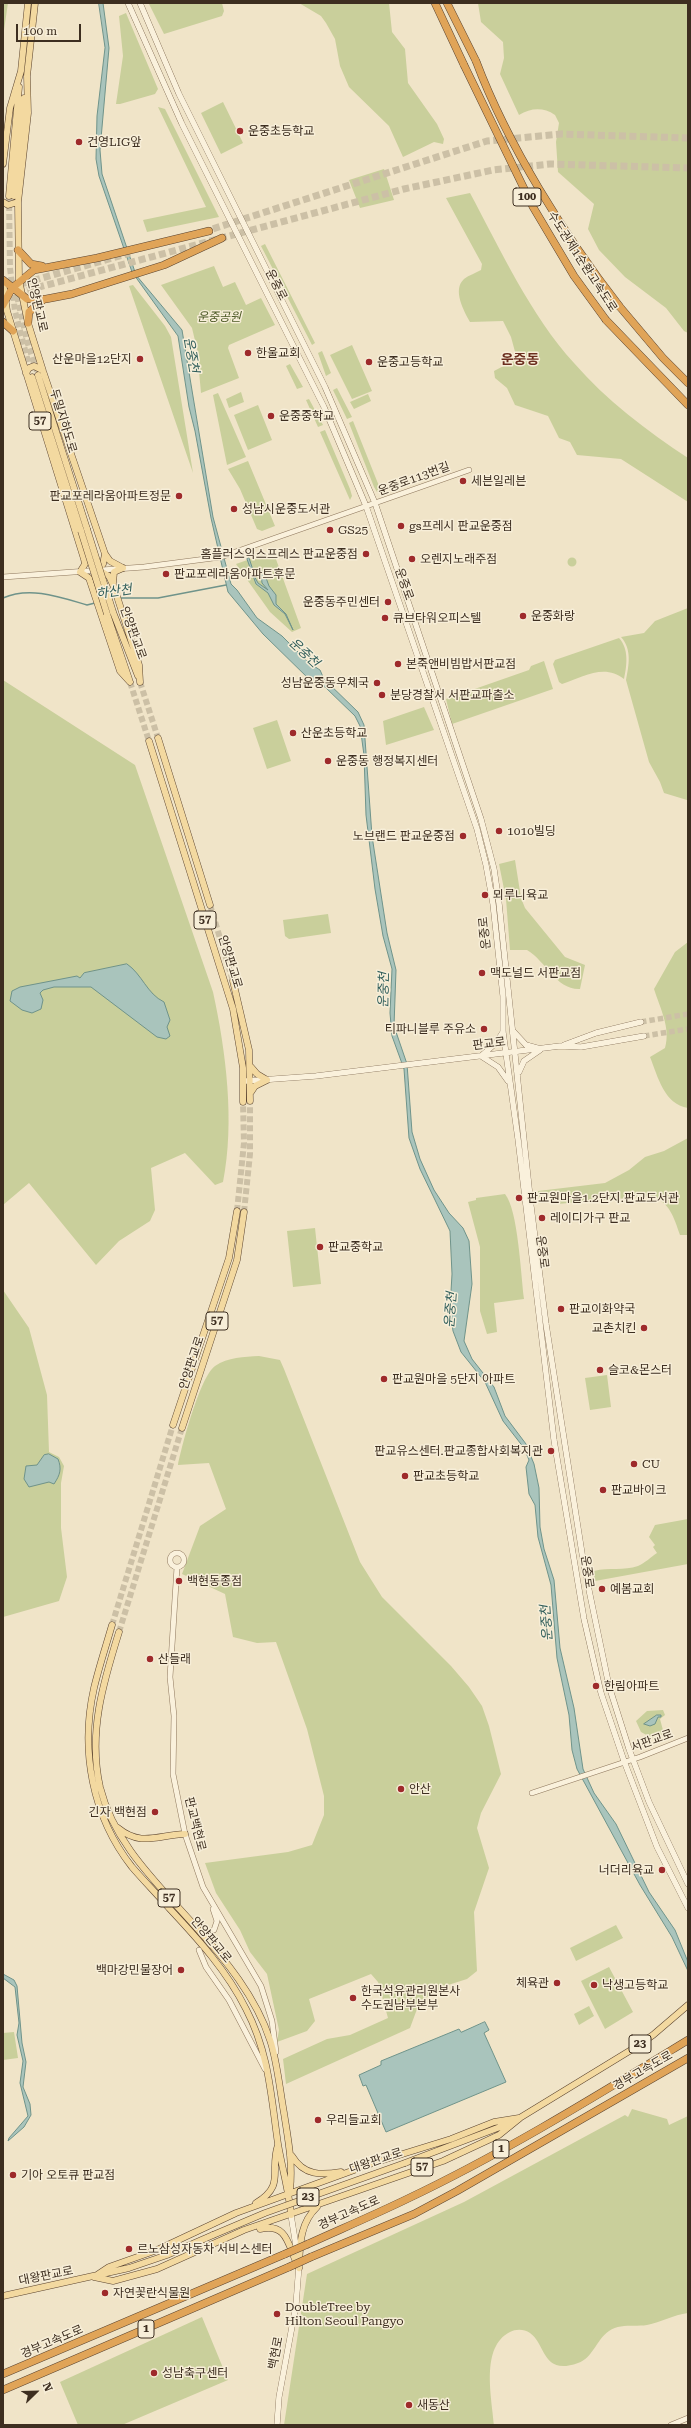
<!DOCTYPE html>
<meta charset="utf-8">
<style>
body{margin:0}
#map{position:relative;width:691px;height:2428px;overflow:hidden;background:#f0e4c8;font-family:"Roboto Serif",serif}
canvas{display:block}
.frame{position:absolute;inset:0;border:4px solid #3d2e20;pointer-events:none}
.north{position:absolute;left:16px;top:2372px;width:40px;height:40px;-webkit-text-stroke:3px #f7eed8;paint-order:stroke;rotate:67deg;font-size:11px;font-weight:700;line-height:16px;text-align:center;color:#3d2e20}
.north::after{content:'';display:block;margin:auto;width:14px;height:18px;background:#3d2e20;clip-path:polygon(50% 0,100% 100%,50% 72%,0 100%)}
.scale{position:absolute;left:16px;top:24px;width:65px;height:18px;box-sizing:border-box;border:2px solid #3d2e20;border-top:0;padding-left:5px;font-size:12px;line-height:14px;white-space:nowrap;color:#3d2e20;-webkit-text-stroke:3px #f7eed8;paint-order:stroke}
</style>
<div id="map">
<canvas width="691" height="2428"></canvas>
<div class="frame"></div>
<div class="north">N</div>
<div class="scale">100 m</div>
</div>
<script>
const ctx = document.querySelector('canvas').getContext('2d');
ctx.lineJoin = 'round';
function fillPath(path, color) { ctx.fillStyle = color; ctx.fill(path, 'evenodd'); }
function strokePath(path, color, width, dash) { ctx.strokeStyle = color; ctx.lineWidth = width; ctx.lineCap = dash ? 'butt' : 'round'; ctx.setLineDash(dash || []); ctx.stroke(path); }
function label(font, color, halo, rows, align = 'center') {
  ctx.font = font + ' "Roboto Serif","Noto Sans KR",serif'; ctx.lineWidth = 3; ctx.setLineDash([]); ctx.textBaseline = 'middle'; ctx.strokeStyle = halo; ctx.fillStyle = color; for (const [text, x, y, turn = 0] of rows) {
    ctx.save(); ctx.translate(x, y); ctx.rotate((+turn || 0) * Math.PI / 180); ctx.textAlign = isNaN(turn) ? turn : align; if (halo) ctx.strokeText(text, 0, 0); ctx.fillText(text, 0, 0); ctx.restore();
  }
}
fillPath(new Path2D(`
 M3 3H8L3 37Z
 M153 3H222L224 11 222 16 164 34 149 4Z
 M299 3H389L392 32 405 49 408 83 437 124 444 139 443 144 434 142 403 157 389 126 349 87 340 66 335 39 326 23 321 16Z
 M478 3H688V333L684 331 666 308 625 277 599 250 588 229 594 204 558 172 556 142 559 123 555 115C543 107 531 108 519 115L500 74 504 58 503 42 481 22Z
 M126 13 158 89 155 94 120 104H116L123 56 119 16Z
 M223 102 243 143 221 154 201 113Z
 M158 107 165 109 219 217 147 232 143 220 206 207Z
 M384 169 394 200 360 208 349 180Z
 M470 193C500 249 531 316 574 363 606 400 647 431 688 458V502L621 459 577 455 570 442 559 438 548 416 515 405 507 388 495 378 494 371 517 359 511 337 503 321 470 322C464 311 452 290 464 279 469 275 476 273 481 270L482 264 446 198Z
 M265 244 309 331 315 343 312 345 261 246Z
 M214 266 223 287 235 282 246 305 261 298 275 325 229 345 228 348 239 378 201 393 197 349 192 328 161 285Z
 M133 285 165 326 171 337 193 473 129 286Z
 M352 345 372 391 352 399 330 355Z
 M322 351 331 373 326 376 318 353Z
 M290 364 303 387 297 389 286 366Z
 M337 388 352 417 347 419 333 390Z
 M241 392 244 402 229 408 226 399Z
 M218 393 246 457 227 465 213 395Z
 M368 394 371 401 354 409 350 402Z
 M309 399 323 425 318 427 306 400Z
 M258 405 272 440 248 450 234 415Z
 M353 421 381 491 377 492 374 487 349 423Z
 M325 430 350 489 352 496 350 500 320 432Z
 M248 461 275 526 262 531 257 529 240 489 228 469Z
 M273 551 301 628 292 632 270 612 236 564Z
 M567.5 562a4.5 4.5 0 1 1 9 0a4.5 4.5 0 1 1-9 0Z
 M688 608V803L687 800 664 793 660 782 649 762 626 680C629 665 632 649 621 637L644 633 655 621Z
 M619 638C629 649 627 665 624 679 605 663 582 677 562 684L559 682 553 664 555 660Z
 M544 661 553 689 452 724 446 699 529 670 531 666Z
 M3 680 135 765 213 992C226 1051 235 1122 223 1182L215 1185 185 1153 151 1168 155 1210 150 1221 119 1241 96 1265 29 1183 3 1205Z
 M424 707 434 730 386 745 383 721Z
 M277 720 291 761 267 769 253 728Z
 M515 860 521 898 525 908 565 957 585 965 580 989C556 990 546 961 527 950H510L506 899 499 864Z
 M328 914 331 933 289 939 285 936 283 920Z
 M688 942V1108C664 1104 658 1077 650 1057L665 1048C671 1028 660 1008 654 989L675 952Z
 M688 1138V1235H680C674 1218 670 1202 651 1196L557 1204 556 1199 538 1197V1191L605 1183 629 1170 645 1157 664 1151Z
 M505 1194C518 1209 521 1276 524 1299L494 1303 497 1332 487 1334 480 1311V1247L468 1202 476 1200V1198Z
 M315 1228 321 1284 293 1287 287 1231Z
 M3 1290 29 1328 47 1395 49 1452 59 1457 64 1466 61 1483V1528L67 1577 59 1601 3 1617Z
 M259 1356 280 1360 284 1369 360 1562 382 1597 451 1666 469 1687 482 1706 489 1726 501 1774 481 1813 477 1828 489 1868 474 1912 477 1971 467 1979 448 1985 420 2001 410 2028 286 2084 283 2059 327 2039 350 2035 388 2018 378 1982 371 1974 309 1999 315 2021 307 2031 277 2042 279 2030 267 1974 250 1952 240 1930 216 1893 205 1863 288 1852 312 1845 324 1815V1796L307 1729 276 1642 257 1643 233 1637 225 1594 182 1574 200 1526 226 1509 209 1463 178 1465C182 1445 200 1377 215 1366 228 1357 244 1357 259 1356Z
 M607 1375 611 1407 590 1410 585 1378Z
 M688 1519V1564L595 1581 593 1573 594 1571C609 1567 624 1571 638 1566 645 1563 651 1557 657 1553L653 1547 655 1545 649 1537 655 1525Z
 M663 1710 665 1715 660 1719 664 1734 652 1738 641 1732 636 1721 647 1711Z
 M616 1925 623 1938 576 1961 570 1948Z
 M609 1967 633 2012 605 2029 581 1981Z
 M589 2006 594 2016 579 2025 574 2014Z
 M14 2032 18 2058 3 2060V2033Z
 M632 2109 667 2119 669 2125 688 2116V2313C673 2315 661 2322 647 2325 634 2327 620 2323 609 2331 596 2340 593 2358 578 2363 542 2376 546 2344 530 2333 524 2329 516 2329 510 2332 480 2347 492 2398 494 2425H284L307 2274 464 2202 625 2115 628 2117Z
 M202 2317 228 2380 122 2425H78L60 2382Z`), '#c9cf9b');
const water = new Path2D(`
 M99 3H103L109 48 100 150 102 174 136 275 182 330 213 517 231 584 237 590 257 618 282 636 309 663 320 670 324 679 358 712 364 725 372 836 387 933 396 970 394 1026 407 1064 412 1132 420 1159 434 1190 449 1213 463 1228 469 1241 472 1284 464 1341 472 1359 494 1387 505 1416 526 1444 534 1464 539 1488 540 1527 544 1549 554 1580 560 1648 574 1708 583 1769 594 1793 616 1824 649 1892 675 1930 688 1962V1971L672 1937 640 1885 577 1769 572 1750 569 1715 557 1658 551 1585 538 1537 535 1505 529 1494 526 1467 529 1460 524 1448 503 1421 485 1382 461 1352 453 1331 450 1309 452 1274 450 1231 420 1169 409 1138 404 1069 392 1036 390 1013 392 969 383 936 375 889 366 815 364 755 360 726 355 716 325 687 312 682 263 634 228 592 211 518 195 431 189 407 178 336 132 272 99 176 96 159 97 116 105 48Z
 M249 558 253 570 259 568 265 575 269 586 276 595V604L286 614 293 630 285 614 274 605 268 593 256 584 247 559ZM257 571 261 573 262 583 268 590 258 583 253 574Z
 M127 964C142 974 147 994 164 1002L170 1020 167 1027 170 1036 166 1039 157 1037 91 987H54L43 990 40 993 43 1000 41 1009 32 1013 22 1010 10 1001 12 991 20 987 77 976 80 978 84 973Z
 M49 1454 58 1459C62 1469 60 1475 54 1484L49 1482 29 1487 24 1479 26 1466 37 1465 44 1455Z
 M657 1715H661V1717H658L655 1724 650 1726 644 1724Z
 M3 1974 14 1980 17 1986 22 2043 26 2062 23 2087 30 2104 31 2115 24 2127 8 2141 9 2138 28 2116 20 2083 23 2061 17 2035 19 2023 15 1987 3 1978Z
 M485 2022 489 2030 484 2033 506 2082 386 2132 366 2085 363 2086 359 2075 381 2065V2061L459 2029 461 2032Z`);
fillPath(water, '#a9c4bc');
strokePath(water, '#6f938a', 1);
strokePath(new Path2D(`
 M3 598C30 586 60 597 87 605L95 603
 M120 598H158L226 585`), '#6f938a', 1.5);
strokePath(new Path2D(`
 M199 1950 214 1930`), '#ccc0a6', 5, [5, 2.5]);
strokePath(new Path2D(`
 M641 1022 688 1014
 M644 1036 688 1029`), '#ccc0a6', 5.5, [5.5, 3]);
strokePath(new Path2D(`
 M9 196 10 268 15 311 32 377
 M17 296 27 341 38 375
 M130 682 149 741
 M140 682 158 738
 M210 905 233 981
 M237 1211 244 1143 243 1102
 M244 1212 250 1154V1101
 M112 1625 173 1425
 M119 1632 182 1428`), '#ccc0a6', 6, [6, 3]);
strokePath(new Path2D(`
 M203 232 487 141 561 134 688 138
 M3 289 130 253
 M17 293 404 189 493 170 550 164 688 168`), '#ccc0a6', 7, [7, 3.5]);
const tertiary = new Path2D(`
 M3 577 144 567 221 557 469 470
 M170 1560a7 7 0 1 1 14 0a7 7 0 1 1-14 0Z
 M177 1567 170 1677 174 1716 173 1774 185 1834 203 1887 261 1986 272 2021 276 2052
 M532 1793 640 1757 688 1738
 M213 1909 217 1921 214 1930
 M199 1950 206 1967 229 2000 265 2069
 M671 2425 688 2418`);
const secondary = new Path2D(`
 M128 3 182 124 324 407 366 506 477 829 486 865 493 904 503 996V1032L518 1139 554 1440 584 1619 601 1693 624 1761 657 1847 688 1908
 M140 3 179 94 325 387 375 503 481 819 494 869 499 903 531 1206 546 1324 584 1566 609 1686 629 1749 649 1802 688 1884
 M514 1032 526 1045 537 1048
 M564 1045 596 1033 641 1022
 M481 1056 498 1067 508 1081
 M481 1056 496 1043 503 1032
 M519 1072 524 1061 540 1050
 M246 1081 316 1076 560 1046 581 1047 644 1036
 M291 2215 297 2252
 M277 2425 279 2397 296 2305 299 2265`);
const primary = new Path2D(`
 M35 3 27 76 28 113 18 202 19 280 28 323 43 371 105 554 110 561 123 568
 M3 164 10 108 21 71 28 3
 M9 196 19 87
 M14 196 24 98
 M3 202 8 205 18 202
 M3 282 7 311 84 559 85 564 80 572 89 578 120 671 130 682
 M26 373 29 368 34 366 42 370
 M38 375 87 529
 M32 377 81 531
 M97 569 109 576 114 587 139 665 140 682
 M97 572 103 564 105 554
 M113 583 114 572 123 568
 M113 612 138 676
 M107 614 129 679
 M158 738 210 905
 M149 741 233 1009 243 1068V1102
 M233 981 249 1050 250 1101
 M251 1067 257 1074 267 1080
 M251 1092 255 1086 267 1080
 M173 1425 229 1258 237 1211
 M182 1428 237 1260 244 1212
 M112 1625C106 1646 99 1667 94 1688 80 1750 92 1816 132 1867 144 1881 157 1894 169 1908 198 1939 227 1971 246 2009 269 2053 271 2096 278 2144 282 2168 289 2191 291 2215
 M119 1632C103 1683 88 1733 100 1787 114 1844 158 1884 195 1926 225 1959 256 1997 270 2040 277 2060 280 2091 284 2113 288 2139 293 2163 290 2190
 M118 1828C141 1847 158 1835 185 1834
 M518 2119 631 2050 653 2035 688 2005
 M292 2156C304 2176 321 2175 341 2172
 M405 2163 508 2124
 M354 2169 451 2139 494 2122 519 2118
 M256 2203C286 2185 269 2171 278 2145
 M260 2229C289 2222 288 2248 299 2268
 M299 2266C300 2244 300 2223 317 2207
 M94 2277 113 2281 157 2269 244 2230 443 2161 499 2135 520 2118
 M94 2277 109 2267 157 2250 236 2213 357 2169
 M3 2296 129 2268 167 2255 213 2235`);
const motorway = new Path2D(`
 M435 3 464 65
 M447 3 476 61
 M18 250 31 264 42 266
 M3 280 27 299H46L72 294 164 265 222 238
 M3 305 12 288 34 270 97 258 209 231
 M620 307 663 358 688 383
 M606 320 688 405
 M3 322 13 331
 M28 323 29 312 43 300
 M308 2244C341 2229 374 2215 407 2199 504 2153 596 2096 688 2040
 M311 2257 414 2214 457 2191 688 2058
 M3 2374 285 2254
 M3 2390 289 2267`);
strokePath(tertiary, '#8d765c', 6);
strokePath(secondary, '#6f573f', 6);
strokePath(primary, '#5b4430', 7);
strokePath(motorway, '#5b4430', 8);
strokePath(tertiary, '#faf1dc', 5);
strokePath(secondary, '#faf1dc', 5.5);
strokePath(primary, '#f3d9a0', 6);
strokePath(motorway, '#e0a458', 7);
const primaryBridge = new Path2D(`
 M87 529 113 612
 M81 531 107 614
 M213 2235 265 2213 405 2163`);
const motorwayBridge = new Path2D(`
 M476 61C508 146 565 236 620 307
 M464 65 533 207 574 276 606 320
 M285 2254 308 2244
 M289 2267 311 2257`);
strokePath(primaryBridge, '#5b4430', 7, []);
strokePath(motorwayBridge, '#5b4430', 8, []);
strokePath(primaryBridge, '#f3d9a0', 6);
strokePath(motorwayBridge, '#e0a458', 7);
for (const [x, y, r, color] of [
 [240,131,4,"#9e2a2b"],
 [79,142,4,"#9e2a2b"],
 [248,353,4,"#9e2a2b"],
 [140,359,4,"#9e2a2b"],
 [369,362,4,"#9e2a2b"],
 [271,416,4,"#9e2a2b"],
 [463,481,4,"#9e2a2b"],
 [179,496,4,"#9e2a2b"],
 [234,509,4,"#9e2a2b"],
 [401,526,4,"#9e2a2b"],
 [330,530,4,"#9e2a2b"],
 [366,554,4,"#9e2a2b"],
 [412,559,4,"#9e2a2b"],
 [166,574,4,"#9e2a2b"],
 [388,602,4,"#9e2a2b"],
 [523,616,4,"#9e2a2b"],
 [385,618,4,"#9e2a2b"],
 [398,664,4,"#9e2a2b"],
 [377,683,4,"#9e2a2b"],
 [382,695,4,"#9e2a2b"],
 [293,733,4,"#9e2a2b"],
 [328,761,4,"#9e2a2b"],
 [499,831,4,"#9e2a2b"],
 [463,836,4,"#9e2a2b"],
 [485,895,4,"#9e2a2b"],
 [482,973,4,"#9e2a2b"],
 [484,1029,4,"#9e2a2b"],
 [519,1198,4,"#9e2a2b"],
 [542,1218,4,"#9e2a2b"],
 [320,1247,4,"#9e2a2b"],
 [561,1309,4,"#9e2a2b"],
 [644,1328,4,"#9e2a2b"],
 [600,1370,4,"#9e2a2b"],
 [384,1379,4,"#9e2a2b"],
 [551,1451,4,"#9e2a2b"],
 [634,1464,4,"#9e2a2b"],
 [405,1476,4,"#9e2a2b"],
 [603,1490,4,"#9e2a2b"],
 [179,1581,4,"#9e2a2b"],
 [602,1589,4,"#9e2a2b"],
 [150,1659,4,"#9e2a2b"],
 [596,1686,4,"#9e2a2b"],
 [401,1789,4,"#9e2a2b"],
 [155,1812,4,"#9e2a2b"],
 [662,1870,4,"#9e2a2b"],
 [181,1970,4,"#9e2a2b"],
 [557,1983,4,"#9e2a2b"],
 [594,1985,4,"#9e2a2b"],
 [353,1998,4,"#9e2a2b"],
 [318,2120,4,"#9e2a2b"],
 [13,2175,4,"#9e2a2b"],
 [129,2249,4,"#9e2a2b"],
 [105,2293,4,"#9e2a2b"],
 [277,2314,4,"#9e2a2b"],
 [154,2373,4,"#9e2a2b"],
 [409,2405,4,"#9e2a2b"]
]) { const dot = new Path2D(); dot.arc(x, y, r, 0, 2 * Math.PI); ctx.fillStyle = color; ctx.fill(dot); strokePath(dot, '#f7eed8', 1.5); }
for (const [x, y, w] of [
 [527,197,28],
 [40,421,22],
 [205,920,22],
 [217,1321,22],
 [169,1898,22],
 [640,2044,22],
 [501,2149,16],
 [422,2167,22],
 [308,2197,22],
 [146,2329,16]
]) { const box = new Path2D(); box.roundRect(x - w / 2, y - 9, w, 18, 3); ctx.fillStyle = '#f7eed8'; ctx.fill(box); strokePath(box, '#3d2e20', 1); }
label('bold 11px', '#3d2e20', null, [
 ["100",527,197],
 ["57",40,421],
 ["57",205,920],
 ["57",217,1321],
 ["57",169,1898],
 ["23",640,2044],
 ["1",501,2149],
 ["57",422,2167],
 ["23",308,2197],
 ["1",146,2329]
]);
label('12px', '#3d2e20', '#f7eed8', [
 ["운중초등학교",248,131],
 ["건영LIG앞",87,142],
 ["한울교회",256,353],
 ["산운마을12단지",132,359,"right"],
 ["운중고등학교",377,362],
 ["운중중학교",279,416],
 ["세븐일레븐",471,481],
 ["판교포레라움아파트정문",171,496,"right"],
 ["성남시운중도서관",242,509],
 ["gs프레시 판교운중점",409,526],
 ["GS25",338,530],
 ["홈플러스익스프레스 판교운중점",358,554,"right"],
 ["오렌지노래주점",420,559],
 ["판교포레라움아파트후문",174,574],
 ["운중동주민센터",380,602,"right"],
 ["운중화랑",531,616],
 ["큐브타워오피스텔",393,618],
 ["본죽앤비빔밥서판교점",406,664],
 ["성남운중동우체국",369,683,"right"],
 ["분당경찰서 서판교파출소",390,695],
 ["산운초등학교",301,733],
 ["운중동 행정복지센터",336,761],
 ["1010빌딩",507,831],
 ["노브랜드 판교운중점",455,836,"right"],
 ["뫼루니육교",493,895],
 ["맥도널드 서판교점",490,973],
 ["티파니블루 주유소",476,1029,"right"],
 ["판교원마을1.2단지.판교도서관",527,1198],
 ["레이디가구 판교",550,1218],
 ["판교중학교",328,1247],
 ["판교이화약국",569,1309],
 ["교촌치킨",636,1328,"right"],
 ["슬코&몬스터",608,1370],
 ["판교원마을 5단지 아파트",392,1379],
 ["판교유스센터.판교종합사회복지관",543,1451,"right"],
 ["CU",642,1464],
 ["판교초등학교",413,1476],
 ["판교바이크",611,1490],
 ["백현동종점",187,1581],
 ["예봄교회",610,1589],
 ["산들래",158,1659],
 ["한림아파트",604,1686],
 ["안산",409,1789],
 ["긴자 백현점",147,1812,"right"],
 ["너더리육교",654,1870,"right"],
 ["백마강민물장어",173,1970,"right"],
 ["체육관",549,1983,"right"],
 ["낙생고등학교",602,1985],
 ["한국석유관리원본사",361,1991],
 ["수도권남부본부",361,2005],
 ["우리들교회",326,2120],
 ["기아 오토큐 판교점",21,2175],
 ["르노삼성자동차 서비스센터",137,2249],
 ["자연꽃란식물원",113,2293],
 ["DoubleTree by",285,2307],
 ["Hilton Seoul Pangyo",285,2321],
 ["성남축구센터",162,2373],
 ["새동산",417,2405]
], 'left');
label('12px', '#3d2e20', '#f7eed8', [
 ["수도권제1순환고속도로",582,262,57],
 ["운중로",276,285,63],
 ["안양판교로",37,305,77],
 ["두밀지하도로",63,421,73],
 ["운중로113번길",414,479,-20],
 ["운중로",404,584,70],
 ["안양판교로",133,633,70],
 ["운중로",485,933,-96],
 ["안양판교로",230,962,73],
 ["판교로",489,1044,-7],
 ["운중로",542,1252,83],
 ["안양판교로",192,1363,-72],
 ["운중로",587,1572,82],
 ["서판교로",652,1741,-20],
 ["판교백현로",195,1824,76],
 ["안양판교로",211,1940,50],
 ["경부고속도로",643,2071,-30],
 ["대왕판교로",376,2161,-19],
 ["경부고속도로",349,2213,-24],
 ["대왕판교로",46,2276,-11],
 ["경부고속도로",52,2342,-23],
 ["백현로",276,2353,-79]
]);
label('italic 12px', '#4d5a26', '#f7eed8', [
 ["운중공원",219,317]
]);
label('italic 13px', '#2f5d5a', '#f7eed8', [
 ["운중천",191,355,80],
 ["하산천",114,592,-8],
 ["운중천",304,653,43],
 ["운중천",384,990,-89],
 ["운중천",451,1310,-86],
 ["운중천",547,1623,-94]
]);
label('bold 14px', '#6b2e1e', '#f7eed8', [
 ["운중동",520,360]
]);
</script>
